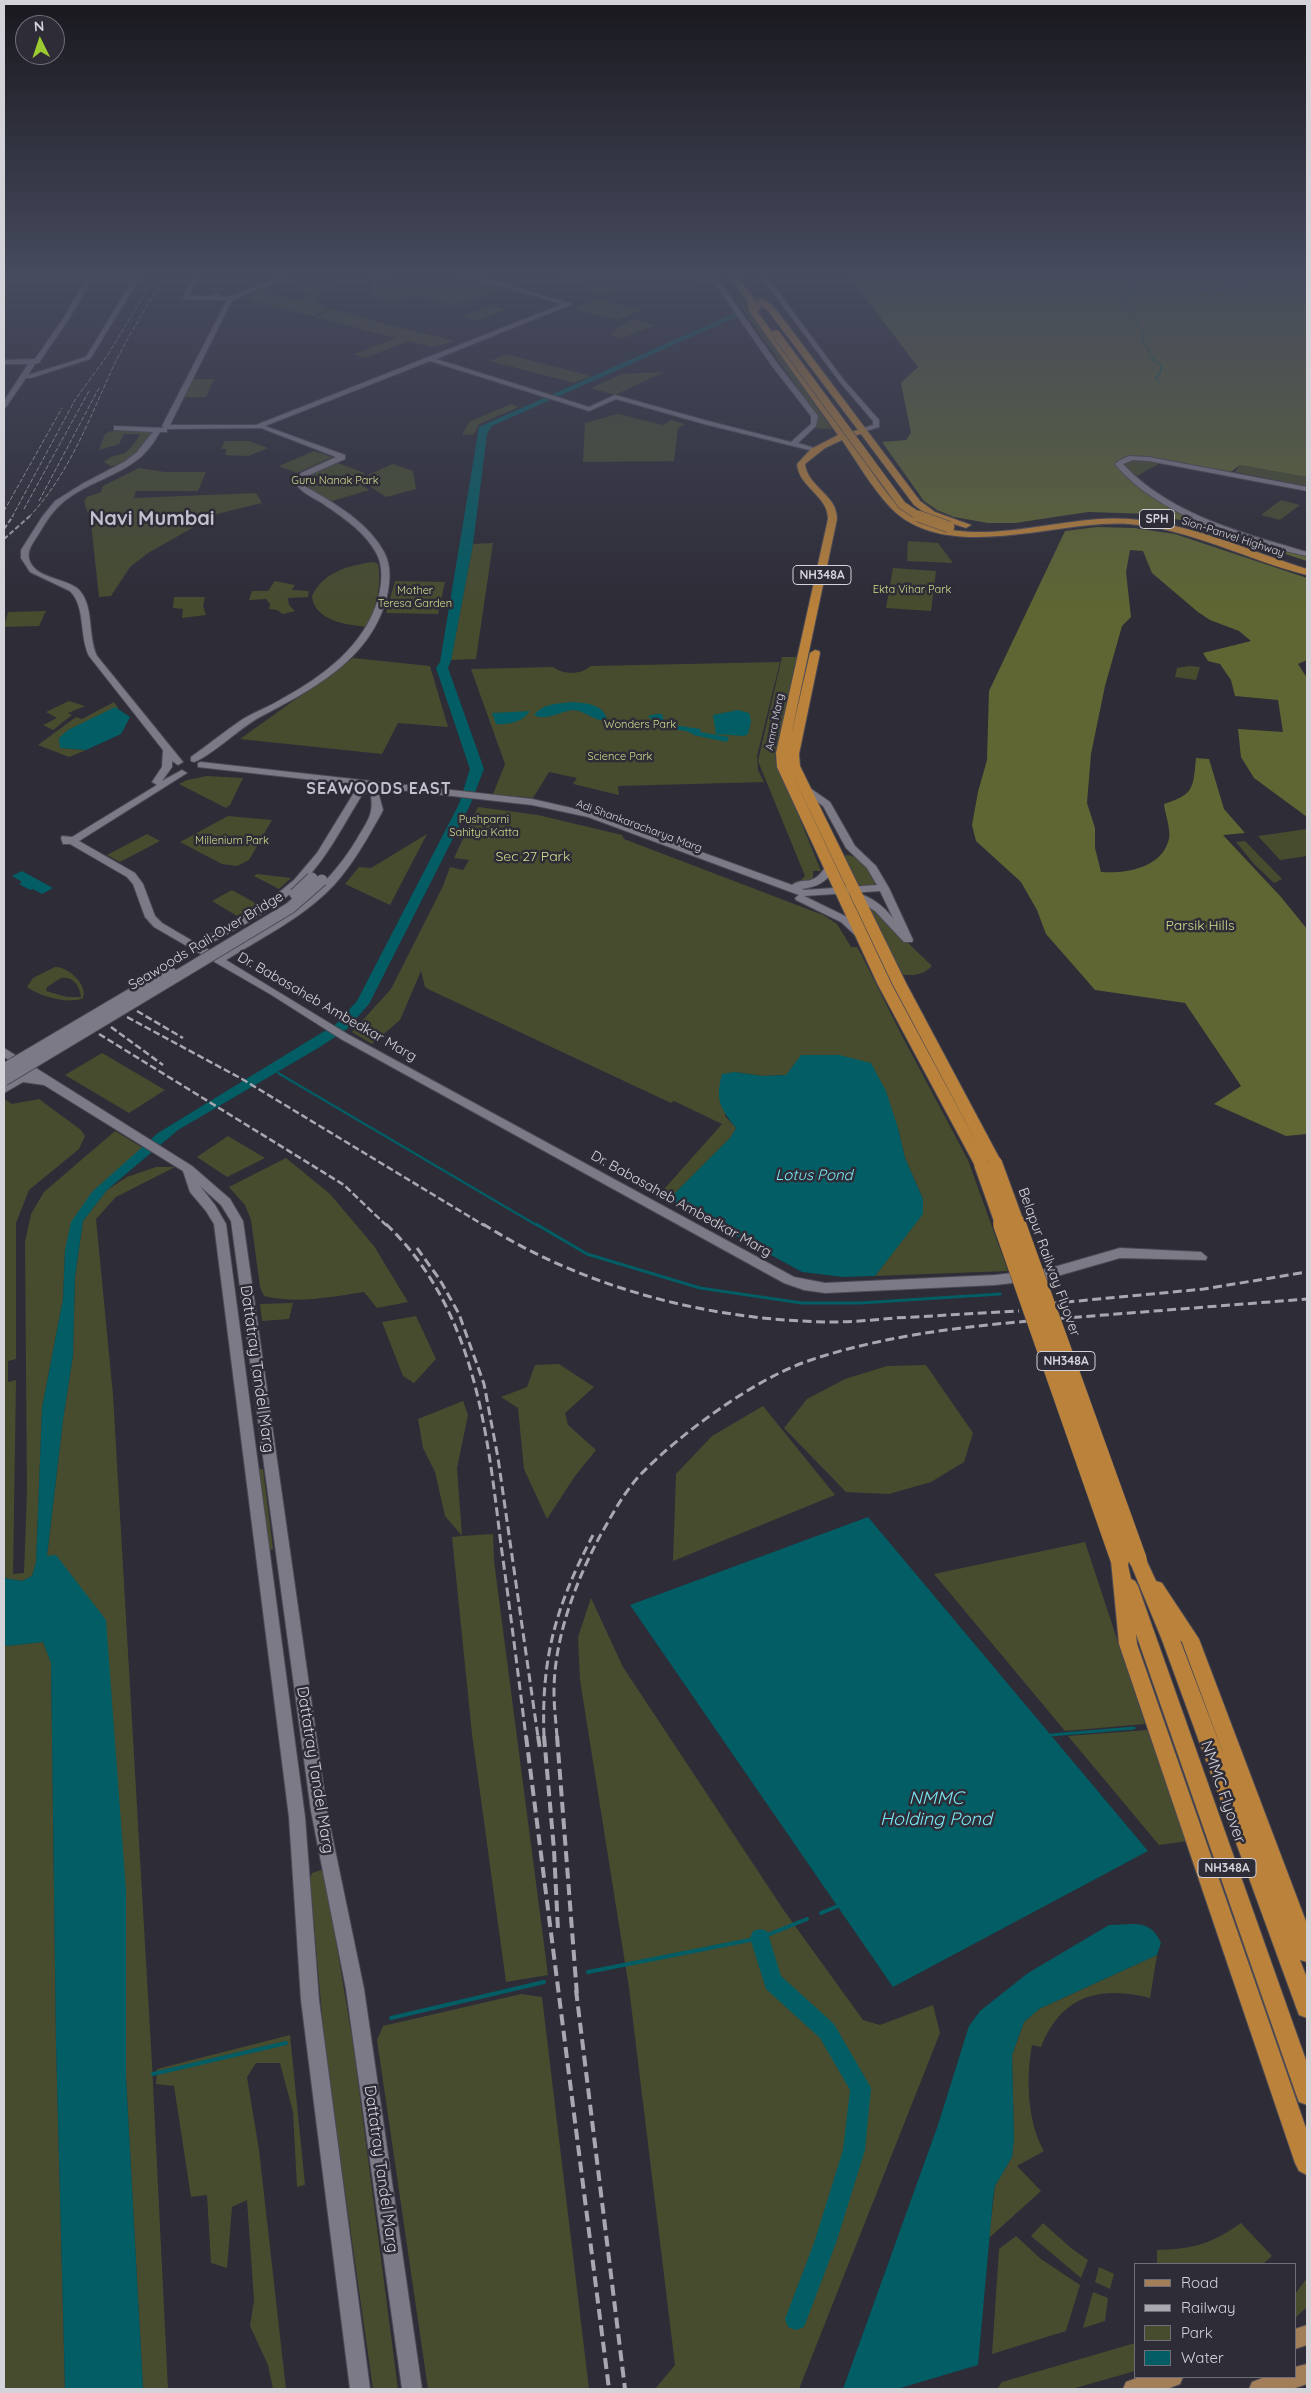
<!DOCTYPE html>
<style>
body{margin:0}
#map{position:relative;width:1311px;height:2393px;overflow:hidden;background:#2e2c37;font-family:Quicksand,sans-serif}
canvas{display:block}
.frame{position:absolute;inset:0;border:5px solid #d4d3da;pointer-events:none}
.legend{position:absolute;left:1134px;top:2263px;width:162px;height:115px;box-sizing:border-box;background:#2e2c37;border:1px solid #706f78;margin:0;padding:6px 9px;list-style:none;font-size:15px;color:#d4d3da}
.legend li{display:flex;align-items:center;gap:10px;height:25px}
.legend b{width:25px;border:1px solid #706f78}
.north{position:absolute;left:15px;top:15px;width:50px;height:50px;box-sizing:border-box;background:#2e2c37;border:1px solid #706f78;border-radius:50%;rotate:356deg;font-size:14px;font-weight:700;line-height:20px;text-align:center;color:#d4d3da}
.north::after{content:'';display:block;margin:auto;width:18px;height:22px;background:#9ccb32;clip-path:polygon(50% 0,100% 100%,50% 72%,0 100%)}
</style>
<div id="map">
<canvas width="1311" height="2393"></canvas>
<div class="frame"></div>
<ul class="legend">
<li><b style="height:6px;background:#a27f59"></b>Road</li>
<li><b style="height:6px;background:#a9a8b0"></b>Railway</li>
<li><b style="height:14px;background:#474c2f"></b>Park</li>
<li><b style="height:14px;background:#025d64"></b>Water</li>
</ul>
<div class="north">N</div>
</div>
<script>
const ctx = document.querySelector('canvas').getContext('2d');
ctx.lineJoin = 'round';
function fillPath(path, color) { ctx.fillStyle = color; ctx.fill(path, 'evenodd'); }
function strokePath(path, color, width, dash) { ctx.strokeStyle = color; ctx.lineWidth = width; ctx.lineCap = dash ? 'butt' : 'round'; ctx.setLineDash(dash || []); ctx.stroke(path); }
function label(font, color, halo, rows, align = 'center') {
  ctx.font = font + ' Quicksand,sans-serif'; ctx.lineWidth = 5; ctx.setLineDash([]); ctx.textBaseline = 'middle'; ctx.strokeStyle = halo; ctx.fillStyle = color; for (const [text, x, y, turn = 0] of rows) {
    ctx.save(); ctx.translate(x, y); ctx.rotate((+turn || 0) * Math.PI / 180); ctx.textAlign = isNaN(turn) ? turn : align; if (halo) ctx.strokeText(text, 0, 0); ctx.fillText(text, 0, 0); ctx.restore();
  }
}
fillPath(new Path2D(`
 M371 275H391L393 276 391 280 420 279 438 288 459 279 446 276 461 275 539 296 534 298 503 290 453 305 414 296 396 302 371 296 373 281Z
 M548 275H709L716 286 589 295 579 277 568 280Z
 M312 282 331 288 314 294 321 297 316 299 321 301 314 304 331 309 311 316 252 301 248 297 258 290 297 300 312 294 294 289Z
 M597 299 641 310 617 320 574 309Z
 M742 300 832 429 814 428 818 421 817 416 737 301Z
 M490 305 506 309 477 321 461 316Z
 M334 309 392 326 456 341 432 347 409 341 365 358 354 354 396 338 315 317Z
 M632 319 655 325 620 339 610 334Z
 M506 354 591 376 574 383 490 361Z
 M664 372 615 395 591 388 622 374Z
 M193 379H214L206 397H184Z
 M511 404 519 407 479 424 474 434 462 435 469 422Z
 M618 414 663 425 671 420 685 424 678 428 674 461 583 462 585 423Z
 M111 431H153C149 446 127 464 111 466L104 462 111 457 125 453C130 448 136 443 140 434H124L119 444 99 450 105 434Z
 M225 441H249L268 448 248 456 225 455 227 449H221Z
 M314 451 332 457 297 473 279 466Z
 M1134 459 1162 462 1135 477 1122 464Z
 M335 462 365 473 356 480 369 490 332 501 307 489 303 484V478Z
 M393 464 413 471 416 489 386 497 362 481 363 477Z
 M1240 465 1307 477V486L1235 472Z
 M139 468 165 472H206L198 491H136L134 498 256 493 262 503 217 514 148 553 130 567 111 596 99 597 91 523 84 501 87 497 101 492 103 486Z
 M1281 500 1300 505 1280 520 1261 515Z
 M908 541 938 543 953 563 907 561Z
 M493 543 476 659 451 660 473 544Z
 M374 562 378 564C382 585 376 608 367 627 348 625 314 621 312 596 323 572 349 565 374 562Z
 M893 568 936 571 931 611 886 608Z
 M275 581 295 585 292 590 309 591 308 597 288 598 289 605 295 611 283 614 277 610 269 609 270 604 266 599 249 600 252 591H268Z
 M395 581 445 582 438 614 386 613Z
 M174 597H205L203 606 206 615 182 618 183 609 173 608Z
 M46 611 39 626 4 627 8 612Z
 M782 657H798L775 758 821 871H813V880L795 884 793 882 801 880 805 876 758 761Z
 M353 658 430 666 448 727 398 723 382 754 240 739Z
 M780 662 757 756 758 770 764 782 618 786 619 795 573 784 577 778 549 772 533 798 493 794 505 764 471 669 553 667C564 675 580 675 591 666Z
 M1189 666 1200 667 1196 680 1175 677 1177 668Z
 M69 701 85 706 68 713 72 715 53 730 43 725 57 718 46 712Z
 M114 702 118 708 68 730 60 748 86 750 69 757 38 745 76 717 82 719Z
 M207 776 243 778 230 805 226 808 179 784 187 780Z
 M478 807 538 815 622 835 624 839 823 915 837 924 851 947H857L861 954 900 1032 968 1160 1008 1271 875 1276 922 1214 923 1199 905 1158 898 1128 786 1075 762 1076 735 1072 725 1116 736 1128 731 1137 669 1199 659 1195 722 1124 674 1101 671 1103 430 990 425 987 421 971 400 1020 372 1044 352 1032 391 989 443 886 450 867 463 870 469 860 454 858Z
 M228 816 272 820 249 860 237 866 222 864 180 842Z
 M1307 829V856L1280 860 1258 836Z
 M147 834 160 841 120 862 107 855Z
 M427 834 390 905 345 884 359 867 371 868Z
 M1245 841 1282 879 1274 883 1254 864 1236 842Z
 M846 855C860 855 873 872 875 885L864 887 858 884 844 857Z
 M257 874 291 878 279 889 254 876Z
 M232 890 257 904 237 916 212 901Z
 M877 905 900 935 932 966C922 976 912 976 899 974L880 932 882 931 863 908Z
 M55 967C67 966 88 984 83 998 69 1005 39 996 27 987L33 978ZM61 978C73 976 80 986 81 997H67L46 991 47 987Z
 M102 1053 165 1090 129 1113 65 1075Z
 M4 1099 12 1104 39 1099 81 1130 85 1136 79 1149 29 1190 16 1223V1359L8 1361V1382L16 1380 13 1574 24 1573 27 1493 25 1242 31 1214 44 1192 115 1131 143 1148 92 1192 65 1250 63 1299 42 1408 36 1563 32 1576 22 1581 4 1578Z
 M228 1136 265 1158 227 1177 197 1157Z
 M286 1158 330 1194 374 1246 408 1302 377 1308 364 1292C331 1297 297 1304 264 1296L260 1287 251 1220 245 1205 229 1187Z
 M156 1167H175L116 1197 96 1219 113 1395 152 2064 168 2389H143L126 2077V1891L79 1587 56 1556H47L63 1420 73 1355 75 1277 83 1221 107 1190 127 1177Z
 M293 1303 289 1319 262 1321 260 1304Z
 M416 1316 436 1359 414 1383 403 1376 382 1322Z
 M559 1364 594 1387 565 1413 568 1425 596 1450 575 1476 547 1519 524 1469 518 1408 501 1397 527 1387 535 1365Z
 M926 1365 973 1433 964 1462 931 1482 889 1494 846 1492 784 1428 807 1399 845 1379 887 1366Z
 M463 1401 468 1415 457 1468 462 1536 493 1534 494 1561 548 1975 506 1982 472 1734 452 1537 462 1536 445 1516 435 1472 423 1448 418 1419Z
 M763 1406 835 1495 673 1561 676 1474 712 1436Z
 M256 1469H263L273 1549 266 1551Z
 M1085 1542 1145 1724 1065 1731 934 1574Z
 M591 1598 623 1667 785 1912 863 2020 880 2025 933 2005 940 2033 799 2389H655L675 2365 629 1988 580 1680 578 1637Z
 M43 1642 51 1663 56 2043 65 2389H4V1644L7 1646Z
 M1147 1730 1188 1841 1159 1845 1068 1736Z
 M321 1870 325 1875 353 2044 398 2389H373L325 2050 310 1879 312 1873Z
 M1157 1955 1150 1998C1099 1985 1061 1996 1041 2047L1032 2045C1026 2078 1027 2121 1044 2151L1017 2166 1041 2191 989 2238 995 2186 1012 2157 1014 2139 1012 2055 1024 2022 1039 2009Z
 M521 1994 542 1997 589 2389H428L377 2040 383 2026Z
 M290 2035 305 2185 297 2187 293 2112 280 2063H256L247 2077 259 2150 286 2389H273L268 2365 250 2326 254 2300 247 2200 232 2207 227 2268 211 2263 207 2195 191 2197 174 2086 156 2084 157 2069Z
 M1043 2223 1071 2248 1088 2260 1081 2278 1031 2236Z
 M1241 2223 1272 2256 1263 2264H1157V2250C1194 2249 1211 2244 1241 2223Z
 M1016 2236 1041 2259 1080 2285 1066 2331 992 2354 999 2249Z
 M1099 2267 1114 2274 1110 2289 1095 2282Z
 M1307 2278V2307L1295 2318V2294Z
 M1093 2292 1108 2298 1105 2321 1083 2328Z
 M1135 2343V2371L1072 2389H997L1002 2382Z`), '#474c2f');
fillPath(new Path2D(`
 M848 275H1307V477L1240 465 1229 473 1149 458 1122 459C1133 507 1264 540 1307 554V561L1180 520 1150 514 1088 512 1015 523H988L954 517 937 510 924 501 882 442 906 440 911 433 901 383 918 367Z
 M1097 527 1134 528 1175 534 1307 578V660L1298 664 1307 678V817L1254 778 1241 757 1238 729 1283 732 1278 700 1235 696 1231 680 1220 664 1208 661 1203 653 1251 641 1239 631 1210 620 1198 612 1152 573 1143 551 1130 550 1126 572 1131 617 1122 626 1105 686 1091 754 1087 803 1095 828V848L1101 872C1126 874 1162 868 1169 839 1171 829 1165 814 1164 804 1194 794 1193 789 1196 758L1209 759 1224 809 1245 833 1223 835 1281 897 1307 929V1134L1286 1136 1214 1104 1241 1086 1185 1003 1095 990 1046 934 1037 910 1021 882 976 841 972 825 978 792 987 760 989 691 1065 531Z`), '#5f6633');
fillPath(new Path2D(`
 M735 313 738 316 492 426 487 434 473 544 451 661 448 668 484 769 470 805 369 1004 347 1029 320 1047 178 1130 107 1190 83 1221 75 1277 73 1355 63 1420 47 1556 56 1555 106 1620 126 1891V2077L143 2389H65L56 2043 51 1663 43 1642 7 1646 4 1644V1578L22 1581 32 1576 36 1563 42 1408 63 1299 65 1250 71 1222 92 1192 158 1133 336 1024 357 1001 459 804 470 769 436 668 440 662 479 427Z
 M572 702C585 703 603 704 607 719 598 724 584 710 573 710 560 711 546 722 534 715 544 703 557 704 572 702Z
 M115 707 130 717 121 734 86 750 60 748 59 738 68 730Z
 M738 710 749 713 751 721 748 734 744 736 716 734 713 715Z
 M530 711C522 722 509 725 496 724L492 713Z
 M656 714H662L664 721 673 725 701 729 700 732 729 737 727 742 693 735V734L686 731 661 728 648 716Z
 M22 871 53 888 42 894 33 889 30 890 19 884 22 882 12 876Z
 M801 1055H839L871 1063 886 1091 898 1128 905 1158 923 1199V1214L875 1276 843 1277 802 1272 669 1199 731 1137 736 1128C720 1108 715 1100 722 1074L735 1072 762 1076 786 1075Z
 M868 1517 1148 1851 893 1987 630 1605Z
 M1109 1925C1133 1925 1150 1918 1161 1943L1157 1955 1039 2009 1024 2022 1012 2055 1014 2139 1012 2157 995 2186 993 2199 978 2365 897 2389H843L938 2125 969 2026 980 2011 1028 1973Z`), '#025d64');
strokePath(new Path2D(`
 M1134 275 1133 284 1125 303 1144 334 1142 339 1154 360 1161 366 1160 374 1155 378 1161 383
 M1128 296 1219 289 1246 284`), '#025d64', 1);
strokePath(new Path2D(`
 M278 1073 538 1226`), '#025d64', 2.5);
strokePath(new Path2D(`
 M536 1224 587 1254 700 1288 802 1303H860L1000 1294
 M1051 1735 1134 1728`), '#025d64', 3);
strokePath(new Path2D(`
 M821 1913 838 1906
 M588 1972 760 1938 807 1919
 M391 2018 544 1982
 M153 2074 286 2043`), '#025d64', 4);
fillPath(new Path2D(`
 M760 1929 767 1931 781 1976 834 2024 871 2088 865 2150 836 2243 804 2327 796 2330 788 2327 785 2319 814 2243 843 2150 850 2090 820 2038 766 1989 750 1938 753 1931Z`), '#025d64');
const secondary = new Path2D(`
 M88 275H94L93 278 135 277 136 275H142L90 359 31 378H26L6 407 4 408V401L28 364H4V360L35 359 63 319 85 281 4 282V278H87ZM91 281H132L86 357 28 375 35 364 41 362 40 361 69 319Z
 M193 275H199L189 296H214L216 293 221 297 231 296 285 275H294L234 299 229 306 170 425H256L563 304 462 275H472L572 304 436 359 589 407 615 395 708 421 791 442 811 424V416L772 366 709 275H715L777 363 818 416 816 426 798 443 821 450 817 452 704 424 616 399 589 411 430 361 265 426 345 455V459L307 476 303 483 306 487C334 503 368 522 384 552 392 566 390 584 386 600 369 661 311 690 260 717 241 727 210 757 194 762L191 761V757C208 745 225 731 243 719 255 712 268 707 280 700 322 677 364 647 378 599 382 584 384 565 375 551 364 531 341 516 322 503 312 497 302 493 295 483L301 473 336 457 261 428 167 429V432H160C155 441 149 449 142 456 118 477 84 483 60 505 51 513 44 525 38 535 33 543 27 550 29 559 34 578 64 578 77 588 95 603 87 636 97 656L183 762 178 765 172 761V767L162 781 182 770 187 773 79 841 135 873 143 884 155 916 162 923 196 943 271 899 294 880 317 853 355 791 367 786 198 767V763L201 762 532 799 594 813 792 885C806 876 812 888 826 866H834L835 868C827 882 817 887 802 889L804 890 877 885 867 868 846 848 823 806 799 788 804 785 807 786 830 802 855 846 876 866 889 888 913 940 912 942H904L875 911 852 896 857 893C872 897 883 906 893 918L880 891 804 896 849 918 865 934 860 937 856 936 841 922 796 900 795 898 799 895 588 817 532 805 372 787V791L362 795C343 825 327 859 301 884 274 911 237 928 204 947L218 955C276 921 321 899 357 839 366 823 374 815 371 797L373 795H379L383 810 381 814C367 839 353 864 334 885 304 917 263 937 226 960L349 1035 794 1277 825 1283 995 1275 1047 1269 1120 1248 1201 1252 1207 1257 1206 1260 1120 1258 1047 1279 995 1285 825 1293 804 1290 784 1283 341 1039 270 994 154 927 145 917 133 884 127 877 70 844H63L61 838 62 836 72 837 157 785 152 782 162 767 163 750 89 656C79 636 86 607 70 591L30 572 21 558V550L42 517 55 501 82 484 124 462 136 453 153 432 117 430H114V426L164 428 162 426 227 300 183 299Z
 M760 275H766L843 379 879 420V427L860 433V429L873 425V421L839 381Z
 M1129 456 1149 457 1307 487V491L1149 461 1133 460 1123 464C1170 515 1243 533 1307 552V556C1246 543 1155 514 1115 464L1120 460Z
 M4 1048 192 1166 230 1199 243 1221 327 1811 364 1989 422 2389H402L346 1989 311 1811 231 1221 221 1205 200 1186 215 1205 226 1224 305 1817 319 2000 370 2389H350L301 2000 289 1817 214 1224 206 1211 190 1192 183 1171 44 1085 23 1082 4 1093V1084L15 1077 4 1070V1064H12L25 1070 4 1057Z`);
const primary = new Path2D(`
 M1307 2325V2345L1295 2349V2329Z
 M1307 2364V2384L1292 2389H1249L1252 2382 1265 2377H1295V2367Z
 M1139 2377H1183L1180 2384 1167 2389H1123L1126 2382Z`);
const highway = new Path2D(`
 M729 275H736L760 306 761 308 757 311 845 433 858 430 769 312 758 303V299H764L775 308 920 501 935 512 971 525 966 528 929 516 914 505 861 434 849 437C862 456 882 490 898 505 958 560 1057 513 1129 519 1191 523 1249 551 1307 569V575C1247 560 1191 529 1129 524 1059 519 946 566 890 507 872 488 857 462 842 440L825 448 805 464C808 488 837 494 837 519L791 736 810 653 815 650 819 651 820 653 799 754 800 766 906 983 1002 1163 1000 1166 995 1168 988 1164 981 1169 974 1164 878 985 777 767 776 753 828 519C828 495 799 488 797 464L811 449 838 435 749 311 747 300ZM789 767 892 983 979 1147 892 985Z
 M1138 1553 1144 1555 1156 1581 1162 1583 1199 1639 1307 1924V1962L1300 1960 1307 1978V2018L1299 2015 1296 2007 1162 1640 1129 1560 1132 1555ZM1180 1640 1182 1642 1225 1758Z
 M1120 1554 1126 1556 1131 1579 1135 1581 1138 1586 1307 2063V2105L1299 2102 1296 2094 1136 1634 1137 1644 1307 2131V2175L1299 2171 1295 2163 1119 1644 1111 1561 1114 1556Z`);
strokePath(secondary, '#4b4953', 2);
strokePath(primary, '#4b4953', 2);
strokePath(highway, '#4b4953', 2);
fillPath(secondary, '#7d7a88');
fillPath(primary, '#a27f59');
fillPath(highway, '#ba823a');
strokePath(new Path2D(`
 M39 501 100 386
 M24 509 89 391
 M4 511 62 408
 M12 517 75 400 107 356 156 275
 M29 517C70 473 89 419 114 365 129 334 148 305 165 275`), '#a9a8b0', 1, [4.5, 2]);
strokePath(new Path2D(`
 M4 529 13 516
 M4 539 30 516`), '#a9a8b0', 2, [5, 2.5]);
strokePath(new Path2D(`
 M137 1011 183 1038
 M127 1017 242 1079 485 1226
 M111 1027 163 1065
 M99 1034 344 1185 387 1226`), '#a9a8b0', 2.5, [7, 3]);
strokePath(new Path2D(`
 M386 1224C475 1309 487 1430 501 1545 510 1609 518 1673 526 1737
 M483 1224C586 1289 712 1321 833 1322 853 1322 874 1320 894 1318 936 1316 977 1313 1019 1311
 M417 1248 440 1280 459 1314 484 1384 498 1458 538 1737
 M1025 1306 1204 1289 1307 1272
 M544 1737C541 1657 556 1606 593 1535
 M557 1737C556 1722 554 1707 554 1692 554 1639 575 1583 600 1536 612 1515 624 1492 641 1474 680 1434 752 1381 805 1362 891 1332 988 1324 1079 1317 1155 1311 1231 1305 1307 1299`), '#a9a8b0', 3, [9, 4.5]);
strokePath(new Path2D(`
 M526 1736 609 2389
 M538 1736 540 1749
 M544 1736 554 1850 558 1930
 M557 1736 577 1995
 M576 1990 625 2389`), '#a9a8b0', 4, [11, 5.5]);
const secondaryBridge = new Path2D(`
 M295 894 312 878
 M4 1069 170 971
 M4 1080 290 908 322 880`);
const highwayBridgeFar3 = new Path2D(`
 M776 334 902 505 920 517`);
const highwayBridgeFar2 = new Path2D(`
 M918 516 949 527`);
const highwayBridgeFar1 = new Path2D(`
 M995 1163 1018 1226
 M981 1164 1003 1226`);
const highwayBridge = new Path2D(`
 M1002 1224 1120 1561
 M1017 1224 1138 1560`);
strokePath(secondaryBridge, '#4b4953', 13, []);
strokePath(highwayBridgeFar3, '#4b4953', 9, []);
strokePath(highwayBridgeFar2, '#4b4953', 12, []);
strokePath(highwayBridgeFar1, '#4b4953', 16, []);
strokePath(highwayBridge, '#4b4953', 19, []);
strokePath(secondaryBridge, '#7d7a88', 11);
strokePath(highwayBridgeFar3, '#ba823a', 8);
strokePath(highwayBridgeFar2, '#ba823a', 11);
strokePath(highwayBridgeFar1, '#ba823a', 14);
strokePath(highwayBridge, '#ba823a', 18);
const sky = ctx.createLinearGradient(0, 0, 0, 610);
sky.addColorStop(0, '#19181e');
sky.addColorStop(0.45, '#464b5e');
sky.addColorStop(1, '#464b5e00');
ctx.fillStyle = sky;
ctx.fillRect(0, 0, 1311, 610);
label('11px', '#d1dd8d', '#2e2c37', [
 ["Guru Nanak Park",335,481],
 ["Ekta Vihar Park",912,590],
 ["Mother",415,591],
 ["Teresa Garden",415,604],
 ["Wonders Park",640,725],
 ["Science Park",620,757],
 ["Pushparni",484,820],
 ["Sahitya Katta",484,833],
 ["Millenium Park",232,841]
]);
label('11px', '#d4d3da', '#2e2c37', [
 ["Sion-Panvel Highway",1233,537,18],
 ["Amra Marg",775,722,-79],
 ["Adi Shankaracharya Marg",639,826,20]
]);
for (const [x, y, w] of [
 [1157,519,35],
 [822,575,58],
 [1066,1361,58],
 [1227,1868,58]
]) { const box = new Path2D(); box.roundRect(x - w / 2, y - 9.5, w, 19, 4); ctx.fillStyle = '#2e2c37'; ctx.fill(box); strokePath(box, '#d4d3da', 1); }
label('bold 12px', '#d4d3da', null, [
 ["SPH",1157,519],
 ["NH348A",822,575],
 ["NH348A",1066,1361],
 ["NH348A",1227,1868]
]);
label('14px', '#d1dd8d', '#2e2c37', [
 ["Sec 27 Park",533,857],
 ["Parsik Hills",1200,926]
]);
label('14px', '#d4d3da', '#2e2c37', [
 ["Seawoods Rail-Over Bridge",206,941,-31],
 ["Dr. Babasaheb Ambedkar Marg",327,1007,30],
 ["Dr. Babasaheb Ambedkar Marg",681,1204,29],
 ["Belapur Railway Flyover",1049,1262,70]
]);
label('italic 15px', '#78e9f4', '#2e2c37', [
 ["Lotus Pond",814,1175]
]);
ctx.letterSpacing = '1px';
label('bold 16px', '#c2bfce', '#2e2c37', [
 ["SEAWOODS EAST",379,789]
]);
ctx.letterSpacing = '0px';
label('16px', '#d4d3da', '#2e2c37', [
 ["Dattatray Tandel Marg",257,1369,82],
 ["Dattatray Tandel Marg",315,1770,81],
 ["NMMC Flyover",1223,1792,71],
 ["Dattatray Tandel Marg",381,2169,82]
]);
label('italic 18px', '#78e9f4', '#2e2c37', [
 ["NMMC",936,1799],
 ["Holding Pond",936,1820]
]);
label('bold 20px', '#c2bfce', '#2e2c37', [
 ["Navi Mumbai",152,519]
]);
</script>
